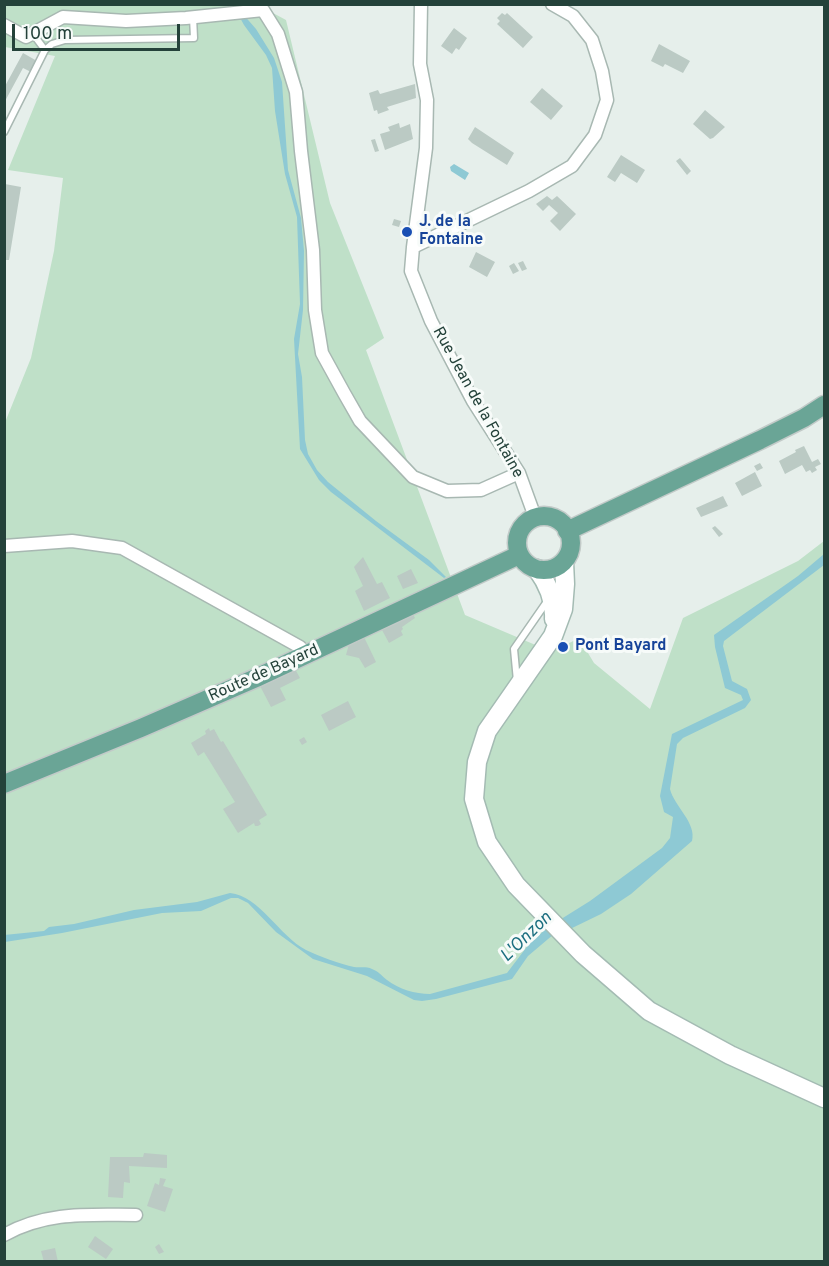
<!DOCTYPE html>
<style>
body{margin:0}
#map{position:relative;width:829px;height:1266px;overflow:hidden;background:#e6efeb;font-family:Overpass,sans-serif}
canvas{display:block}
.frame{position:absolute;inset:0;border:6px solid #24423a;pointer-events:none}
.scale{position:absolute;left:12px;top:24px;width:168px;height:27px;box-sizing:border-box;border:3px solid #24423a;border-top:0;padding-left:8px;font-size:18px;line-height:21px;white-space:nowrap;color:#24423a;-webkit-text-stroke:4px #f7fbf9;paint-order:stroke}
</style>
<div id="map">
<canvas width="829" height="1266"></canvas>
<div class="frame"></div>
<div class="scale">100 m</div>
</div>
<script>
const ctx = document.querySelector('canvas').getContext('2d');
ctx.lineJoin = 'round';
function fillPath(path, color) { ctx.fillStyle = color; ctx.fill(path, 'evenodd'); }
function strokePath(path, color, width, dash) { ctx.strokeStyle = color; ctx.lineWidth = width; ctx.lineCap = dash ? 'butt' : 'round'; ctx.setLineDash(dash || []); ctx.stroke(path); }
function label(font, color, halo, rows, align = 'center') {
  ctx.font = font + ' Overpass,sans-serif'; ctx.lineWidth = 6; ctx.setLineDash([]); ctx.textBaseline = 'middle'; ctx.strokeStyle = halo; ctx.fillStyle = color; for (const [text, x, y, turn = 0] of rows) {
    ctx.save(); ctx.translate(x, y); ctx.rotate((+turn || 0) * Math.PI / 180); ctx.textAlign = isNaN(turn) ? turn : align; if (halo) ctx.strokeText(text, 0, 0); ctx.fillText(text, 0, 0); ctx.restore();
  }
}
fillPath(new Path2D(`
 M5 5H258L286 20 330 203 384 338 366 350 465 615 552 652 579 638 594 663 650 709 683 618 798 561 824 541V1261H5L4 425 31 358 54 251 63 178 8 170 55 56 5 47Z`), '#bfe0c8');
fillPath(new Path2D(`
 M237 5H258L242 13 256 29 274 58 282 82 288 170 301 218 304 251 303 310 298 354 302 377 305 440 308 454 317 470 328 482 376 521 429 560 446 577 444 578 331 492 319 480 300 449 294 339 300 304 297 217 285 174 275 111 272 68 266 55 244 25 238 14Z
 M454 164 469 173 465 180 451 171 450 167Z
 M824 554V565L724 641 723 646 732 681 747 689 751 700 745 708 683 738 677 744 670 789C674 806 697 823 692 841L631 894 601 914 568 930 558 921 590 901 662 848 670 838 673 817 664 812 660 796 672 734 743 700 741 695 725 688 715 647 714 635 798 576Z
 M230 893C260 896 279 936 306 950 318 956 341 964 354 967 360 968 366 966 372 969 378 971 382 976 387 980 399 989 415 994 430 994L507 973 529 944 547 928 554 934 528 956 512 979 436 999 422 1001 414 1000 367 976 313 959 276 932 248 903 238 898H231L201 911 162 913 62 933 5 942 4 935 44 931 49 927 74 924 134 910 197 902Z`), '#8ec9d4');
fillPath(new Path2D(`
 M502 13 505 15 507 13 533 37 523 48 497 24 500 21 497 18Z
 M454 28 467 38 459 50 456 48 452 54 441 46Z
 M659 44 690 61 683 73 665 64 663 67 651 61Z
 M23 53 37 61 31 72 23 68 4 103V88Z
 M415 84 416 98 387 107 389 110 378 114 377 110 374 111 369 93 378 90 380 94Z
 M542 88 563 106 551 120 530 102Z
 M705 110 725 127 713 138 710 139 693 124Z
 M399 123 400 128 410 124 413 139 385 150 380 134 390 131 388 127Z
 M475 127 514 153 507 165 472 143 468 139Z
 M375 139 379 151 375 152 371 140Z
 M621 155 645 170 637 183 621 173 615 182 607 177Z
 M680 158 691 171 687 175 676 161Z
 M5 184 21 187 9 260H5Z
 M547 196 552 200 557 196 576 214 560 231 550 221 558 213 549 205 543 211 536 204Z
 M394 219 401 221 399 227 392 225Z
 M476 252 495 262 487 277 469 267Z
 M523 261 527 269 522 271 518 263Z
 M514 263 519 271 513 274 509 266Z
 M804 446 812 462 818 459 821 464 815 467 817 470 812 473 810 470 806 472 802 465 785 474 779 461 796 452 795 450Z
 M760 463 763 468 757 471 754 466Z
 M755 472 762 486 742 496 735 483Z
 M723 496 728 506 701 517 696 508Z
 M715 526 723 534 719 537 712 528Z
 M363 557 377 584 382 582 390 598 364 611 355 591 363 586 354 567Z
 M411 569 418 583 403 589 397 576Z
 M411 610 415 618 402 627 403 629 401 631 403 635 389 643 382 630 383 623Z
 M364 637 376 662 365 668 359 658 346 655 349 644Z
 M295 669 300 678 280 688 286 700 271 707 260 686Z
 M348 701 356 717 329 731 321 715Z
 M209 728 210 731 214 729 221 742 223 741 267 815 259 820 261 824 258 826H255L254 823 238 833 223 809 235 802 204 752 198 756 191 743 206 734 205 731Z
 M304 737 307 742 302 745 299 740Z
 M144 1153 167 1155V1168L129 1166 130 1183 124 1182 123 1198 108 1197 110 1157H143Z
 M160 1178 166 1179 163 1186 173 1189 165 1212 147 1206 155 1183 159 1185Z
 M95 1236 113 1249 106 1259 88 1247Z
 M159 1244 164 1252 159 1254 155 1247Z
 M55 1248 58 1262H44L41 1251Z`), '#bbcac4');
const service = new Path2D(`
 M45 50 52 44 65 40 194 38 193 17
 M4 132 45 50 33 34
 M517 681 514 649 548 600`);
const minor = new Path2D(`
 M421 4 420 64 427 100 426 148 413 247 411 271 431 321 473 401 519 473 535 517
 M4 25 26 37 63 17 126 21 186 18 263 10 278 34 296 92 301 151 313 250 315 310 322 353 344 393 360 421 413 477 447 491 481 490 519 473
 M413 247 529 191 572 166 595 135 607 100 602 71 592 40 573 16 552 4
 M4 546 72 541 122 548 300 647 305 655
 M4 1235C47 1211 89 1215 136 1215`);
const secondary = new Path2D(`
 M564 562 565 584 563 609 553 636 487 731 477 762 474 799 487 842 516 885 583 954 649 1011 730 1055 824 1098
 M537 569C548 584 555 600 554 619`);
const primary = new Path2D(`
 M517 543a27 27 0 1 1 54 0a27 27 0 1 1-54 0Z
 M567 531 760 440 804 418 824 405
 M4 784 141 728 256 678 519 555`);
strokePath(service, '#a8b8b2', 9);
strokePath(minor, '#a8b8b2', 15);
strokePath(secondary, '#a4bbb3', 21);
strokePath(primary, '#c2cac8', 21);
strokePath(service, '#fff', 6);
strokePath(minor, '#fff', 12);
strokePath(secondary, '#fff', 18);
strokePath(primary, '#6aa596', 18);
for (const [x, y, r, color] of [
 [407,232,6,"#1a4fb4"],
 [563,647,6,"#1a4fb4"]
]) { const dot = new Path2D(); dot.arc(x, y, r, 0, 2 * Math.PI); ctx.fillStyle = color; ctx.fill(dot); strokePath(dot, '#f7fbf9', 2); }
label('bold 16px', '#164399', '#f7fbf9', [
 ["J. de la",419,223],
 ["Fontaine",419,241],
 ["Pont Bayard",575,647]
], 'left');
label('16px', '#24423a', '#f7fbf9', [
 ["Rue Jean de la Fontaine",477,403,61],
 ["Route de Bayard",264,674,-24]
]);
label('italic 18px', '#1c6f80', '#f7fbf9', [
 ["L'Onzon",527,938,-44]
]);
</script>
